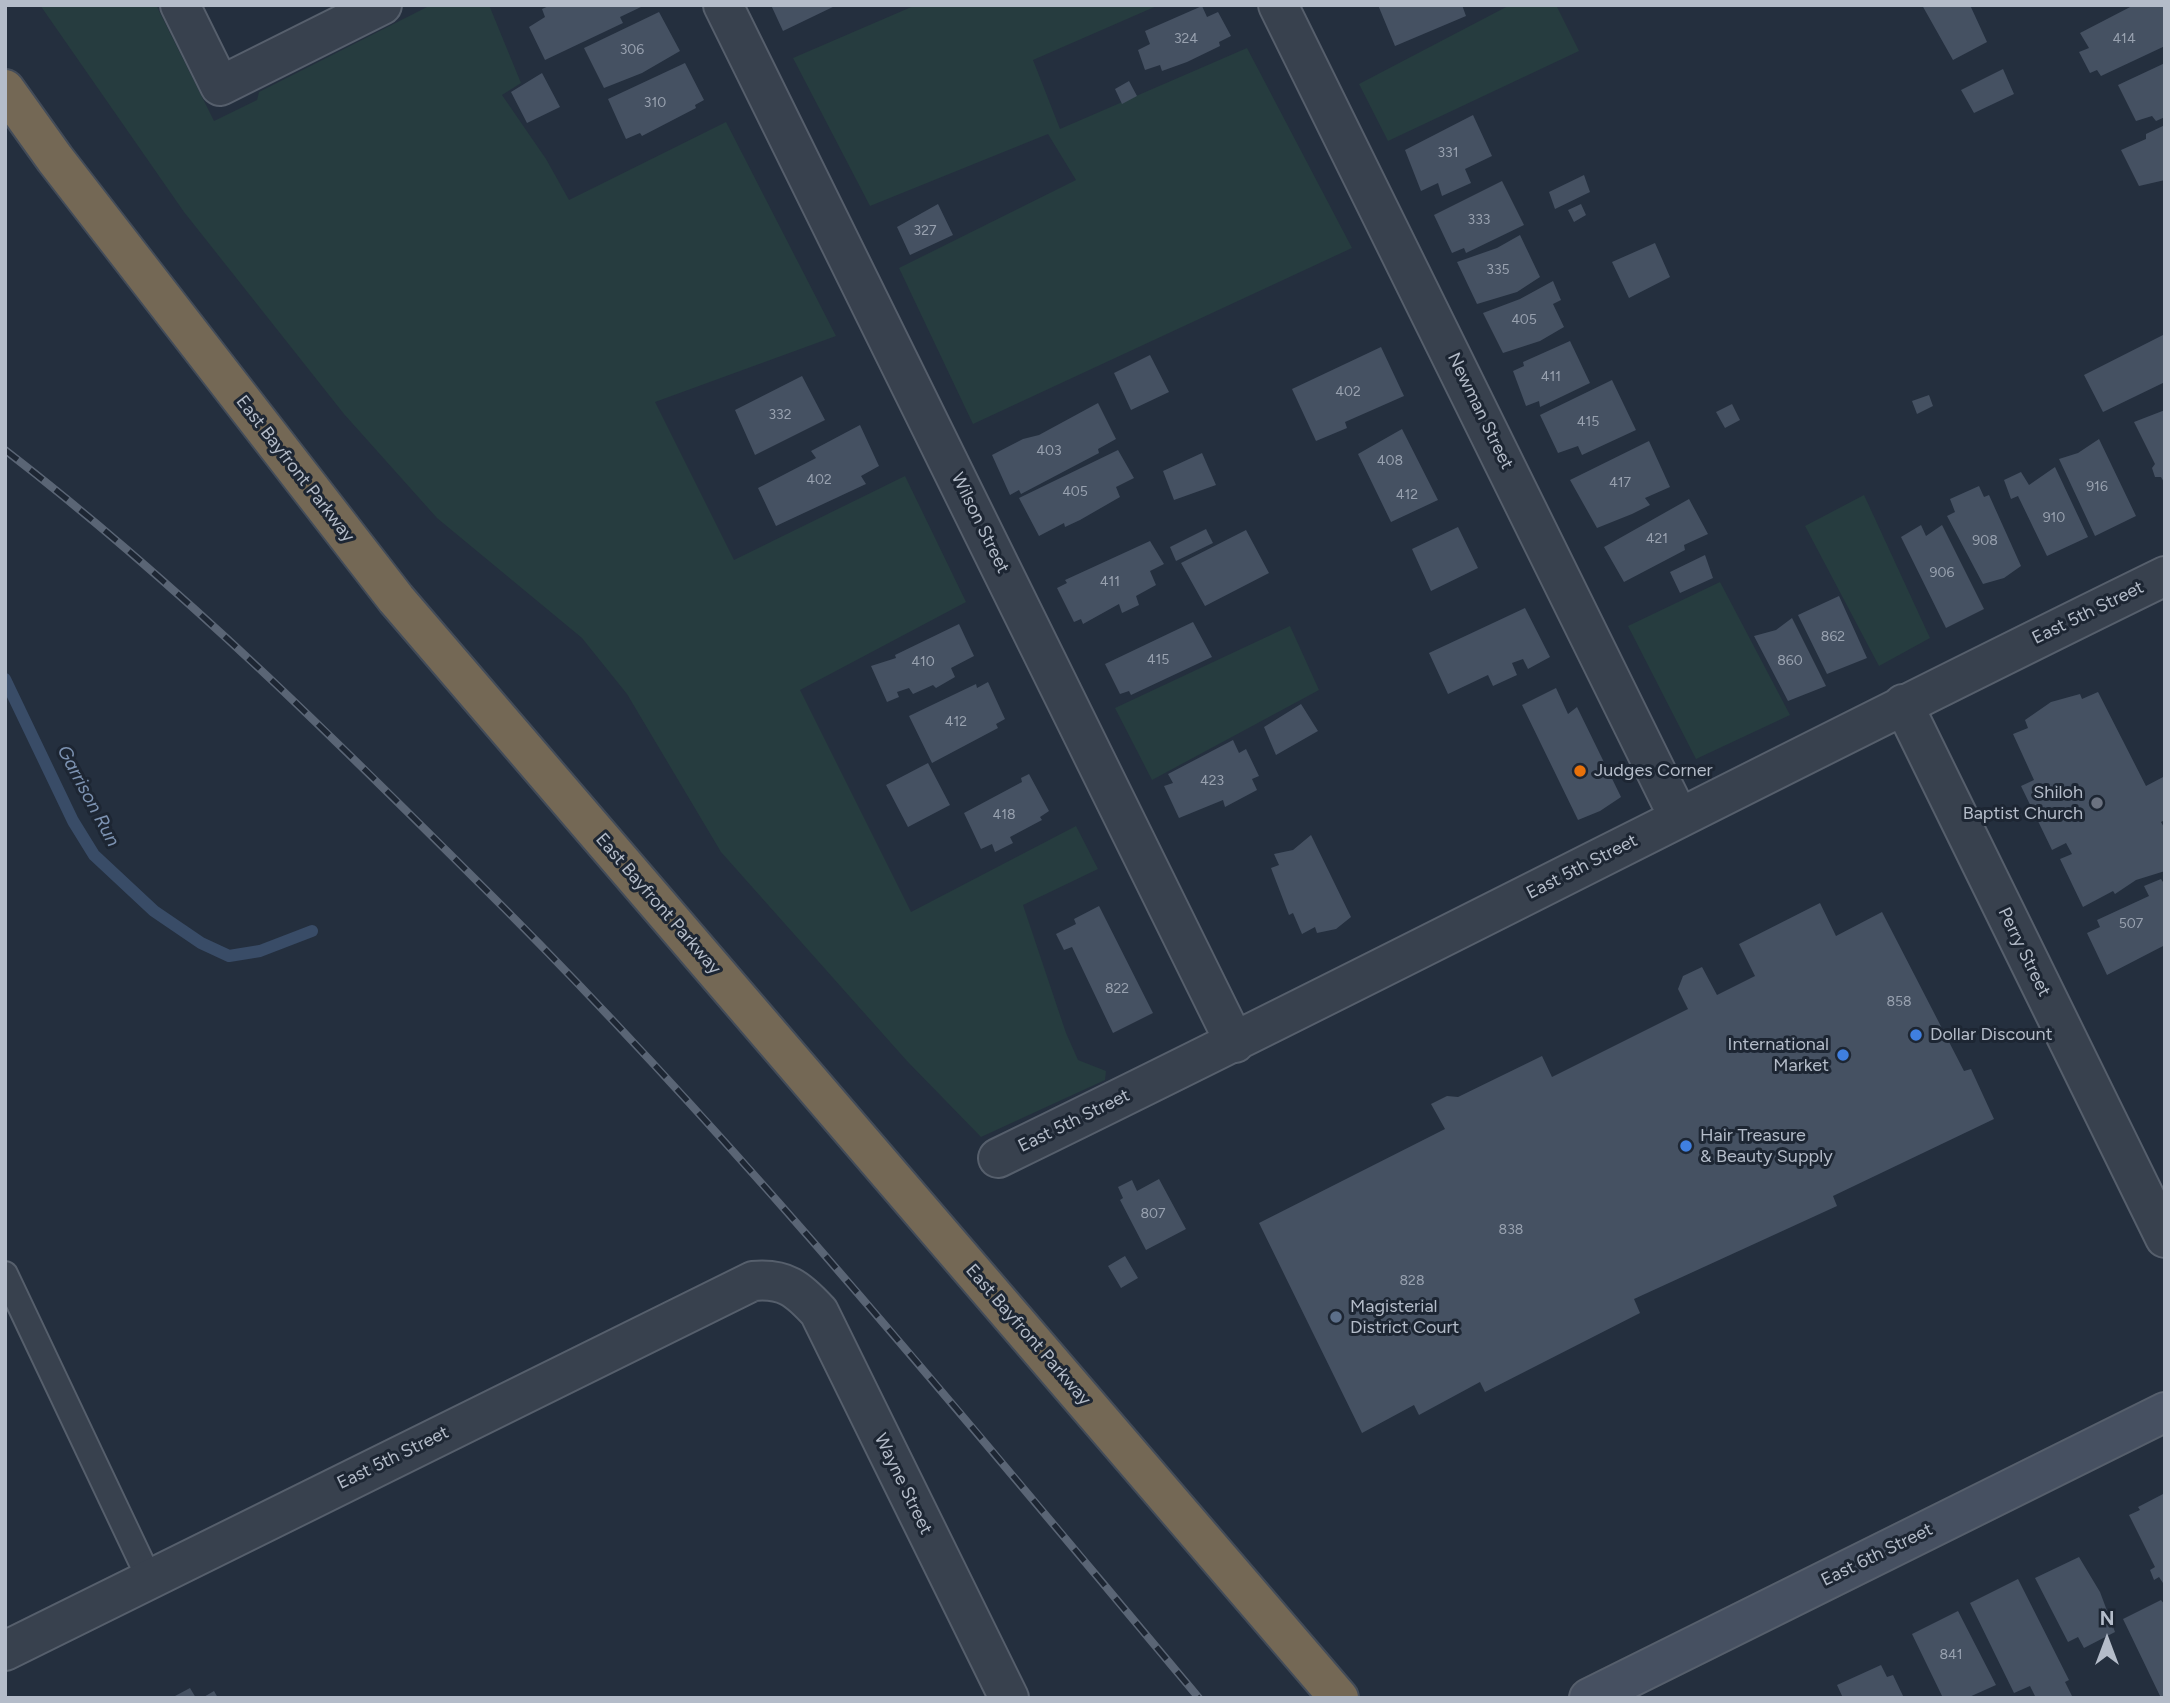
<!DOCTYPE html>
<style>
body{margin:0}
#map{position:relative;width:2170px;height:1703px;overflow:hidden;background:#242f3e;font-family:Figtree,sans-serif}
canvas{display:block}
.frame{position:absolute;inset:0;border:7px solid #b4bcc9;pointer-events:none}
.north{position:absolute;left:2072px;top:1605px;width:70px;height:70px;-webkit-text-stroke:5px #1d2633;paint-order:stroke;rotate:0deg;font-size:19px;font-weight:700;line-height:28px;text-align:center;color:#b4bcc9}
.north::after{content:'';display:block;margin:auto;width:24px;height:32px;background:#b4bcc9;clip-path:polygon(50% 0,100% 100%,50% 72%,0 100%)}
</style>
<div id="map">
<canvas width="2170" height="1703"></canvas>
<div class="frame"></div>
<div class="north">N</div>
</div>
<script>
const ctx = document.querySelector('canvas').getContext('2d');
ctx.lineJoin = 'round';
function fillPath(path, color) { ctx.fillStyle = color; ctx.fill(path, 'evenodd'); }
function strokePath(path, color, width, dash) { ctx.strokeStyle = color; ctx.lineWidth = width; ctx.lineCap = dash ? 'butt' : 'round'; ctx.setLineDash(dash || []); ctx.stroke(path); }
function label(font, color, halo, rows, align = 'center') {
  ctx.font = font + ' Figtree,sans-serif'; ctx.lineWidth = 6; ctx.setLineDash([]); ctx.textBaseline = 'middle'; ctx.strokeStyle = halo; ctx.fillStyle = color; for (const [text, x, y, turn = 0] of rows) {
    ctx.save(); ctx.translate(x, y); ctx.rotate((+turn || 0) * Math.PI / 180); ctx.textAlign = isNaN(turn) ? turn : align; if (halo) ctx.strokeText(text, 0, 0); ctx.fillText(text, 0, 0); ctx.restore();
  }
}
fillPath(new Path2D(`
 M40 5H156L214 121 257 100 259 92 431 5H489L521 83 502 95 546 159 569 200 726 122 836 336 655 402 734 560 905 476 966 602 800 690 911 912 1076 826 1098 869 1023 905 1066 1033 1078 1060 1106 1071 1105 1080 981 1137 907 1061 721 852 627 694 582 638 437 518 344 414 184 212Z
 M916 5H1159L1033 60 1060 129 1247 48 1352 248 973 424 899 268 1076 180 1048 134 870 206 793 58Z
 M1510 5H1556L1579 51 1388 141 1359 84Z
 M1864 495 1930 638 1879 666 1805 526Z
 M1720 582 1790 715 1696 759 1628 626Z
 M1290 626 1319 690 1152 780 1115 708Z`), '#263c3f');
strokePath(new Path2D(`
 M5 679 73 821 94 855 154 911 201 943 229 956 260 951 312 931`), '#394c67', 12);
fillPath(new Path2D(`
 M551 5H640L641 7 620 17 623 23 545 60 529 27 545 17 542 9Z
 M771 5H837L783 31Z
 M1378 5H1462L1466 16 1395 46Z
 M1922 5H1970L1987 42 1953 60Z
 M2134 5H2165V46L2101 76 2097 70 2090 73 2079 52 2089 48 2080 33Z
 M1202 6 1207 17 1218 12 1231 36 1219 42 1220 46 1187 62 1162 71 1160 65 1145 70 1138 50 1150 44 1145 31Z
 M659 12 680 51 642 73 604 88 584 48Z
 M685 63 704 100 695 105 696 108 642 136 640 133 626 139 608 99Z
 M2165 63V117L2156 121 2152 116 2136 121 2118 85Z
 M2003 69 2014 94 1974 113 1961 90Z
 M542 73 560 107 527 123 511 92Z
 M1129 81 1137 96 1122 104 1115 89Z
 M1473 115 1492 156 1465 169 1471 183 1442 196 1438 183 1421 191 1405 150Z
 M2165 125V180L2139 186 2121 150 2146 139V134Z
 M1584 175 1590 192 1555 209 1549 192Z
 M1502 181 1524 225 1466 253 1464 248 1452 253 1434 215Z
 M938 204 953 235 910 255 897 227Z
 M1581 204 1586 215 1574 222 1568 210Z
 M1520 235 1540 277 1517 292 1477 304 1457 262 1497 248Z
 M1655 243 1670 277 1629 298 1612 262Z
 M1553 281 1561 300 1553 304 1564 327 1540 341 1503 353 1483 313 1520 299Z
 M2165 334V382L2103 412 2084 375Z
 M1570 341 1590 383 1540 407 1539 401 1526 406 1513 371 1524 366 1523 362Z
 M1381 347 1404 396 1345 422 1347 428 1316 441 1292 389Z
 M1150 355 1169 392 1131 410 1114 373Z
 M802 376 825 420 755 455 735 410Z
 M1612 380 1636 430 1582 455 1578 446 1558 453 1540 415Z
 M1929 395 1933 406 1917 414 1912 401Z
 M1098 403 1116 439 1098 449 1099 453 1021 494 1019 490 1010 495 992 455 1023 439 1039 435Z
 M1732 404 1740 420 1725 428 1716 412Z
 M2165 410V484L2161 477H2155L2152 468 2155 464 2134 422Z
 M860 425 879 466 861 476 866 484 776 526 758 488 816 458 811 451Z
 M1402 429 1438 500 1391 522 1358 454Z
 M2099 439 2136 516 2095 536 2059 459 2078 453Z
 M1649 441 1670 487 1645 498 1650 505 1632 514 1597 528 1570 480Z
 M1118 450 1134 478 1116 487 1120 497 1080 520 1065 527 1064 523 1039 536 1019 498Z
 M1202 453 1216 485 1174 500 1163 471Z
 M2055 467 2088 537 2047 556 2018 496 2011 499 2004 480 2021 472 2029 485Z
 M1979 486 1984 497 1989 495 2021 566 2004 578 1983 584 1947 516 1955 512 1950 499Z
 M1689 499 1708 534 1684 545 1685 550 1624 582 1604 547Z
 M1921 525 1926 536 1942 525 1984 609 1946 628 1901 537Z
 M1458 527 1478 568 1431 591 1412 549Z
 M1206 529 1213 543 1176 561 1170 547Z
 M1246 530 1269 573 1205 606 1181 563Z
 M1150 541 1164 564 1150 571 1156 585 1136 596 1139 605 1122 613 1119 604 1083 624 1081 619 1074 622 1057 588 1067 583 1065 580Z
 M1705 555 1713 578 1680 593 1670 572Z
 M1839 596 1867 658 1827 674 1798 615Z
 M1525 608 1550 657 1528 669 1523 659 1512 663 1517 675 1493 686 1488 675 1448 694 1429 653Z
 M1792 618 1826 686 1788 701 1754 636 1776 630Z
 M1193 622 1212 657 1131 695 1129 691 1120 694 1105 664Z
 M959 624 974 656 951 668 955 677 936 688 933 685 913 694 909 688 897 692 899 697 887 702 871 666 896 658 895 655Z
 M988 682 1005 719 996 724 998 728 932 763 909 716 976 684 977 688Z
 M1556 688 1568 714 1577 707 1621 797 1600 811 1578 820 1522 705Z
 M2098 692 2146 786 2165 776V820L2161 822 2165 829V871L2136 880 2115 894 2113 891 2083 907 2060 859 2072 854 2066 843 2052 850 2021 786 2034 780 2013 734 2028 728 2025 720 2051 702 2080 694 2082 699Z
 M1301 704 1318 731 1276 755 1264 727Z
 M1233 740 1239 753 1246 749 1259 776 1252 779 1257 790 1225 807 1223 800 1179 818 1164 786 1173 783 1168 774Z
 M928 763 950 805 908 827 886 785Z
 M1029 774 1049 811 1040 817 1042 820 1010 837 1013 843 995 852 992 844 981 849 964 813 1022 782 1021 778Z
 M1311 835 1351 917 1336 929 1317 933 1315 927 1302 934 1293 913 1289 915 1271 868 1279 865 1274 854 1293 850Z
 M2161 879 2165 885V945L2107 975 2087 933 2100 927 2097 920 2149 896 2144 886Z
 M1820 903 1836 936 1882 912 1964 1071 1971 1069 1994 1119 1833 1196 1837 1206 1634 1299 1640 1313 1485 1392 1480 1382 1419 1415 1414 1405 1362 1433 1259 1223 1445 1129 1431 1104 1447 1096 1458 1097 1542 1056 1552 1077 1688 1009 1678 989 1683 976 1702 967 1717 995 1755 976 1739 944Z
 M1099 906 1153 1013 1113 1033 1072 947 1064 950 1056 934 1076 924 1074 919Z
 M1159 1179 1186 1229 1146 1250 1120 1200 1123 1198 1118 1187 1132 1180 1137 1191Z
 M1125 1256 1138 1278 1121 1288 1108 1266Z
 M2165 1493V1586L2159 1577 2154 1580 2150 1570 2155 1567 2129 1515 2140 1510 2138 1507Z
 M2079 1557 2100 1592 2115 1632 2084 1648 2078 1637 2068 1642 2035 1578Z
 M2018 1579 2069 1680 2065 1682 2073 1698H2036L2030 1686 2014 1693 1970 1603Z
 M2161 1600 2165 1605V1698H2161L2123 1619Z
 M1958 1611 1996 1685 1967 1698H1943L1912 1634Z
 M1881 1665 1887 1677 1893 1675 1904 1698H1843L1837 1685Z
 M190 1688 196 1698H176L175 1696Z
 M214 1691 218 1698H202Z`), '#455162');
const lane = new Path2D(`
 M5 1274 149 1578`);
const street = new Path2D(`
 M180 5 220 86 382 5
 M723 5 1235 1043
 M1278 5 1679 818
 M1903 704 2165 1238
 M998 1158C1389 968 1774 767 2165 576
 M5 1651 753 1281C785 1278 798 1289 819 1312L1009 1698`);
const secondary = new Path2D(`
 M1589 1698 2165 1412`);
const highway = new Path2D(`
 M5 89 55 159 396 599 1339 1698`);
strokePath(lane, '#565f6c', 28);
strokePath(street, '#565f6c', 42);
strokePath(secondary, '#565f6c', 42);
strokePath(highway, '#434c59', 42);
strokePath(lane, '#38414e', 24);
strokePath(street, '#38414e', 38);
strokePath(secondary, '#465061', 38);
strokePath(highway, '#746855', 38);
const rail = new Path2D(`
 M5 450C185 589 344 748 504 908 752 1157 973 1429 1199 1698`);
strokePath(rail, '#5a6575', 8);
strokePath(rail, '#1d2633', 5, [16]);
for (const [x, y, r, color] of [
 [1580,771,7,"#e8710a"],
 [2097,803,7,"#6b7280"],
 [1916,1035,7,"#3f7fe0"],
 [1843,1055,7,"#3f7fe0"],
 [1686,1146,7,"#3f7fe0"],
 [1336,1317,7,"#5c6f8a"]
]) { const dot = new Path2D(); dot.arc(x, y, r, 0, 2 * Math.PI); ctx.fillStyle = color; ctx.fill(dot); strokePath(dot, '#1d2633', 2.5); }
label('14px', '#98a1af', null, [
 ["324",1186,39],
 ["414",2124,39],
 ["306",632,50],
 ["310",655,103],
 ["331",1448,153],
 ["333",1479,220],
 ["327",925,231],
 ["335",1498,270],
 ["405",1524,320],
 ["411",1551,377],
 ["402",1348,392],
 ["332",780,415],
 ["415",1588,422],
 ["403",1049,451],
 ["408",1390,461],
 ["402",819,480],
 ["417",1620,483],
 ["916",2097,487],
 ["405",1075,492],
 ["412",1407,495],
 ["910",2054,518],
 ["421",1657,539],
 ["908",1985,541],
 ["906",1942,573],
 ["411",1110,582],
 ["862",1833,637],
 ["415",1158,660],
 ["860",1790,661],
 ["410",923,662],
 ["412",956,722],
 ["423",1212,781],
 ["418",1004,815],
 ["507",2131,924],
 ["822",1117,989],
 ["858",1899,1002],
 ["807",1153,1214],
 ["838",1511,1230],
 ["828",1412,1281],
 ["841",1951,1655]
]);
label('18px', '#b4bcc9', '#1d2633', [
 ["Newman Street",1480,411,64],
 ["East Bayfront Parkway",295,469,52],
 ["Wilson Street",980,523,64],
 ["East 5th Street",2088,613,-26],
 ["East 5th Street",1582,867,-27],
 ["East Bayfront Parkway",658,904,49],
 ["Perry Street",2024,952,64],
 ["East 5th Street",1074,1121,-26],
 ["East Bayfront Parkway",1028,1335,49],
 ["East 5th Street",393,1458,-26],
 ["Wayne Street",903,1484,64],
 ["East 6th Street",1877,1555,-26]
]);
label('18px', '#b4bcc9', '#1d2633', [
 ["Judges Corner",1594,771],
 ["Shiloh",2083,793,"right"],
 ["Baptist Church",2083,814,"right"],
 ["Dollar Discount",1930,1035],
 ["International",1829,1045,"right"],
 ["Market",1829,1066,"right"],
 ["Hair Treasure",1700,1136],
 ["& Beauty Supply",1700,1157],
 ["Magisterial",1350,1307],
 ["District Court",1350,1328]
], 'left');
label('italic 19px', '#7c92b1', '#1d2633', [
 ["Garrison Run",88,796,62]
]);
</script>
